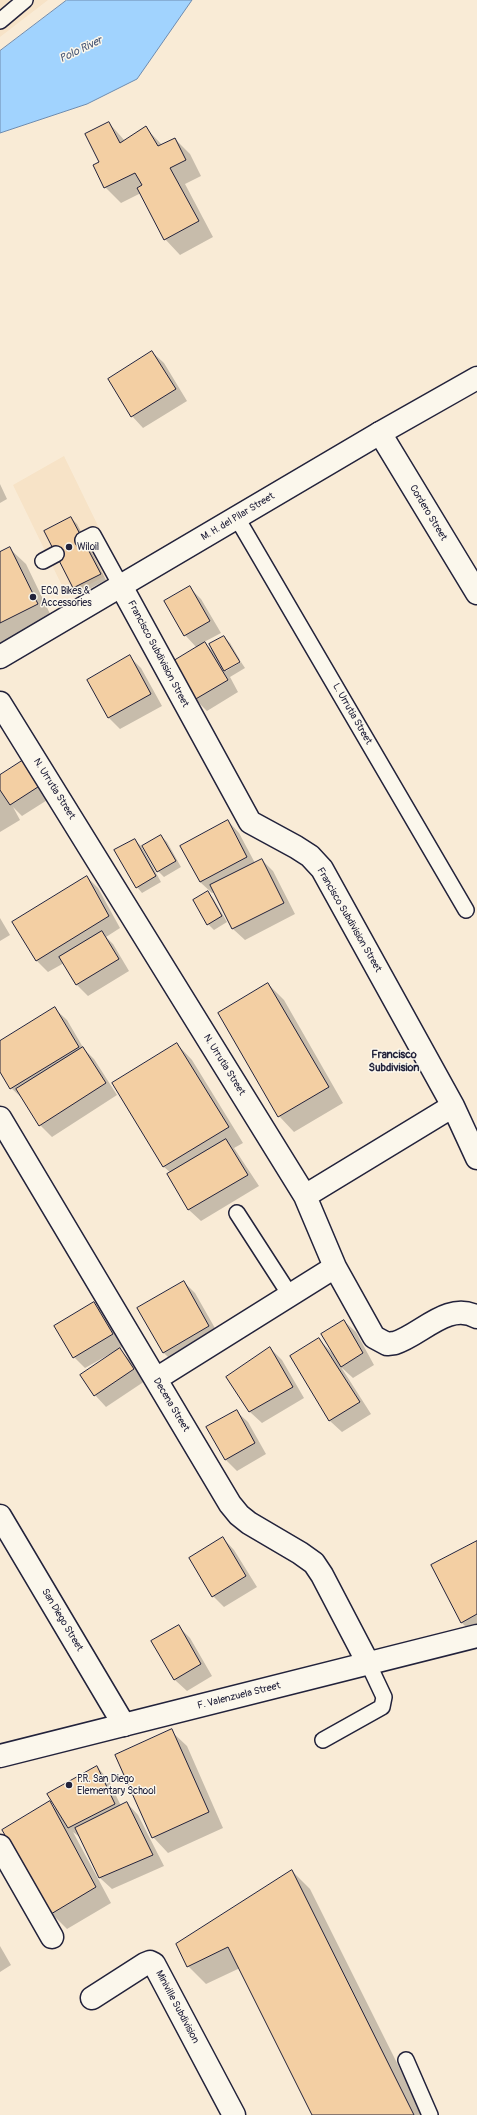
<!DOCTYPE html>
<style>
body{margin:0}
canvas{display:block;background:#f9ebd6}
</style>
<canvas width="477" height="2115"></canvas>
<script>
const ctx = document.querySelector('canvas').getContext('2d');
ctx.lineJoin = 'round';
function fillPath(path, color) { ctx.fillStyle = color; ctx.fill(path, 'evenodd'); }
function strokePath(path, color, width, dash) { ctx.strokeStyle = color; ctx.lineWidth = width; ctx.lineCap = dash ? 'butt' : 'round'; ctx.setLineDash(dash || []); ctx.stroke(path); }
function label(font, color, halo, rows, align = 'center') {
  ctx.font = font + ' Pangolin,sans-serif'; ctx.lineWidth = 3; ctx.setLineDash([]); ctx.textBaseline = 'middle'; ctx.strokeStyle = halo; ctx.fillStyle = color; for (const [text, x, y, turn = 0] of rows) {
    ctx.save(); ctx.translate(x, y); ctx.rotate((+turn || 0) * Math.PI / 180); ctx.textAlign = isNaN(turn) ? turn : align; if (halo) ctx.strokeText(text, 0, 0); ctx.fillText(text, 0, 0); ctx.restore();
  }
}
fillPath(new Path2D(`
 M0 0H48L0 37Z
 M64 456 119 569 67 596 13 485Z`), '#f7e3c7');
const water = new Path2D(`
 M67 0H192L137 79 87 104 0 133V51Z`);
fillPath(water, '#a1d3fe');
strokePath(water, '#6e8cb0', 1);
fillPath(new Path2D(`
 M109 123 125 141 146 128 162 145 175 139 190 154 201 176 185 184 213 237 180 255 165 239 141 193 121 203 105 187 94 165 100 163Z
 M152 352 164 363 187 401 143 428 132 416Z
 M0 484 7 499 0 503Z
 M71 518 77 524 106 580 80 594 74 588 45 532Z
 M10 549 26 564 53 620 0 646V554Z
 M190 588 201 599 221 633 204 642 213 651 224 637 230 643 240 660 226 669V671L241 662 245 668 230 677 238 692 207 711 195 699 197 648 185 635Z
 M129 656 141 668 162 706 120 729 109 718 88 680Z
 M25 760 52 797 22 816 13 807 20 820 0 832V776Z
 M228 821 239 833 255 863 262 860 273 871 295 914 245 940 233 929 215 892 212 893 200 882 182 846Z
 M161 836 167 842 181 867 164 877 158 871Z
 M135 840 141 846 161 882 142 893 137 887Z
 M87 877 98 888 120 928 106 937 113 944 129 971 88 996 77 985 64 963 48 972 37 961 14 922Z
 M207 892 213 898 227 922 214 930 208 924Z
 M0 918 10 935 0 941Z
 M268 984 284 1000 343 1103 294 1132 279 1116Z
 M55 1009 67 1020 84 1049 94 1059 117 1095 52 1137 40 1125 23 1099 11 1088 0 1070V1042Z
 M177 1044 192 1060 243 1143 234 1148 259 1186 201 1221 189 1210 169 1175 171 1173 164 1167 113 1084Z
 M184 1282 195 1293 220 1337 175 1364 163 1352Z
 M94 1303 105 1315 124 1346 119 1349 131 1361 145 1381 106 1407 95 1395 117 1350 85 1368 74 1357Z
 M344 1321 356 1332 374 1365 353 1378 341 1367 371 1414 342 1432 330 1421 291 1356 319 1339 332 1353Z
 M270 1348 282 1360 304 1398 262 1423 250 1412 227 1377Z
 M236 1411 248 1422 266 1454 237 1471 226 1460 208 1428Z
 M223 1538 234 1550 257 1587 224 1607 213 1596Z
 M477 1542V1638L461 1622Z
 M178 1626 190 1638 212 1676 187 1691 175 1680 153 1641Z
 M171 1731 187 1746 223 1828 168 1853 153 1837Z
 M97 1767 108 1779 121 1806 127 1803 138 1815 164 1866 112 1889 100 1878 81 1838 73 1832 111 1903 67 1929 51 1913 49 1803 57 1810Z
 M292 1871 310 1889 423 2115H313L240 1968 206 1984 188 1966Z
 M0 1946 11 1965 0 1972Z`), '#0003');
const building = new Path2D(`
 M109 122 120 143 146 126 158 146 175 138 186 160 170 168 199 221 164 240 137 188 142 185 135 173 104 188 93 165 99 162 85 134Z
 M152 351 176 389 131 417 108 379Z
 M71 517 101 574 73 588 44 531Z
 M10 547 38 604 0 623V552Z
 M190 586 210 621 184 636 164 601Z
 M224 636 240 662 224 671 209 644Z
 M205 642 228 680 194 700 172 662Z
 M130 655 151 694 108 718 87 680Z
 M25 759 41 785 10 805 0 790V775Z
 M228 820 247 857 200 882 180 846Z
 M161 835 176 861 157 872 142 846Z
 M135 839 156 876 136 888 114 850Z
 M262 859 284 903 232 929 210 885Z
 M87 876 109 916 36 961 12 922Z
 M208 891 222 916 207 925 193 900Z
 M102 931 119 959 76 985 59 957Z
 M268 983 329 1087 278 1117 218 1013Z
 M55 1007 79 1047 10 1089 0 1072V1041Z
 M177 1043 229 1127 163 1167 112 1083Z
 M83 1047 106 1083 39 1126 16 1089Z
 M226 1139 248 1175 188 1210 167 1174Z
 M184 1281 209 1326 163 1353 137 1308Z
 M94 1302 113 1334 73 1358 54 1326Z
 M344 1320 363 1353 341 1367 321 1334Z
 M319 1338 360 1402 329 1421 290 1356Z
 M270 1347 293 1387 249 1412 226 1377Z
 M120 1348 134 1369 94 1396 80 1375Z
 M237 1410 255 1443 225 1460 206 1427Z
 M223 1537 246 1576 212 1597 189 1558Z
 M477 1541V1614L461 1623 431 1565Z
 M179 1625 201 1664 174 1680 151 1641Z
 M172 1729 209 1812 152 1838 115 1755Z
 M97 1766 115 1804 68 1828 47 1794Z
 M50 1801 96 1887 51 1914 2 1830Z
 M127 1802 153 1855 99 1878 75 1828Z
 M292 1870 414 2115H312L228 1947 187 1967 176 1944Z`);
fillPath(building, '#f3cfa3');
strokePath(building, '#22223b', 1);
const service = new Path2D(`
 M0 21 25 0
 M237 518 466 910
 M83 540 93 535 121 586
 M43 561 56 554
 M237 1213 290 1295
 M323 1740 382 1707 384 1697 368 1663
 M406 2060 430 2115`);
const minor = new Path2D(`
 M380 433 477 593
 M121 586 250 822 296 847 310 856 322 869 453 1106 477 1158
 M0 703 305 1196 335 1267 374 1337 387 1344 395 1343C421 1335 448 1301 477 1317
 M0 1118 230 1504 239 1515 249 1523 300 1553 314 1563 322 1575 368 1663
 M305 1196 453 1106
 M156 1379 335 1267
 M0 1516 124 1725
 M0 1846 52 1937
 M92 1998 145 1964 150 1962 154 1964 234 2115`);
const tertiary = new Path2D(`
 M0 1756 477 1636`);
const secondary = new Path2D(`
 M0 657 380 433 477 378`);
strokePath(service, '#22223b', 18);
strokePath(minor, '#22223b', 25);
strokePath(tertiary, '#22223b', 25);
strokePath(secondary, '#22223b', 25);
strokePath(service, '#fbf7ec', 15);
strokePath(minor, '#fbf7ec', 22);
strokePath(tertiary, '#fbf7ec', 22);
strokePath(secondary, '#fbf7ec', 22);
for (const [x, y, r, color] of [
 [69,547,4,"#22223b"],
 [33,597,4,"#22223b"],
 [69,1785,4,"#22223b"]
]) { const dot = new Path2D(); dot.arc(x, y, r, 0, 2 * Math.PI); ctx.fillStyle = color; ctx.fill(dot); strokePath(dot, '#fbf7ec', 1.5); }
label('10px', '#22223b', '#fbf7ec', [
 ["Cordero Street",428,513,59],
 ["M. H. del Pilar Street",238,517,-31],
 ["Francisco Subdivision Street",158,654,62],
 ["L. Urrutia Street",352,714,60],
 ["N. Urrutia Street",54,789,58],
 ["Francisco Subdivision Street",349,920,60],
 ["N. Urrutia Street",224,1065,58],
 ["Decena Street",171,1405,59],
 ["San Diego Street",62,1620,59],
 ["F. Valenzuela Street",239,1696,-14],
 ["Miniville Subdivision",177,2007,62]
]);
label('10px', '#22223b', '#fbf7ec', [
 ["Wiloil",77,547],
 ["ECQ Bikes &",41,591],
 ["Accessories",41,603],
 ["P.R. San Diego",77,1779],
 ["Elementary School",77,1791]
], 'left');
label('italic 11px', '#485776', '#fbf7ec', [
 ["Polo River",81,50,-26]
]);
label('bold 11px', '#22223b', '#fbf7ec', [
 ["Francisco",394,1055],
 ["Subdivision",394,1068]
]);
</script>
